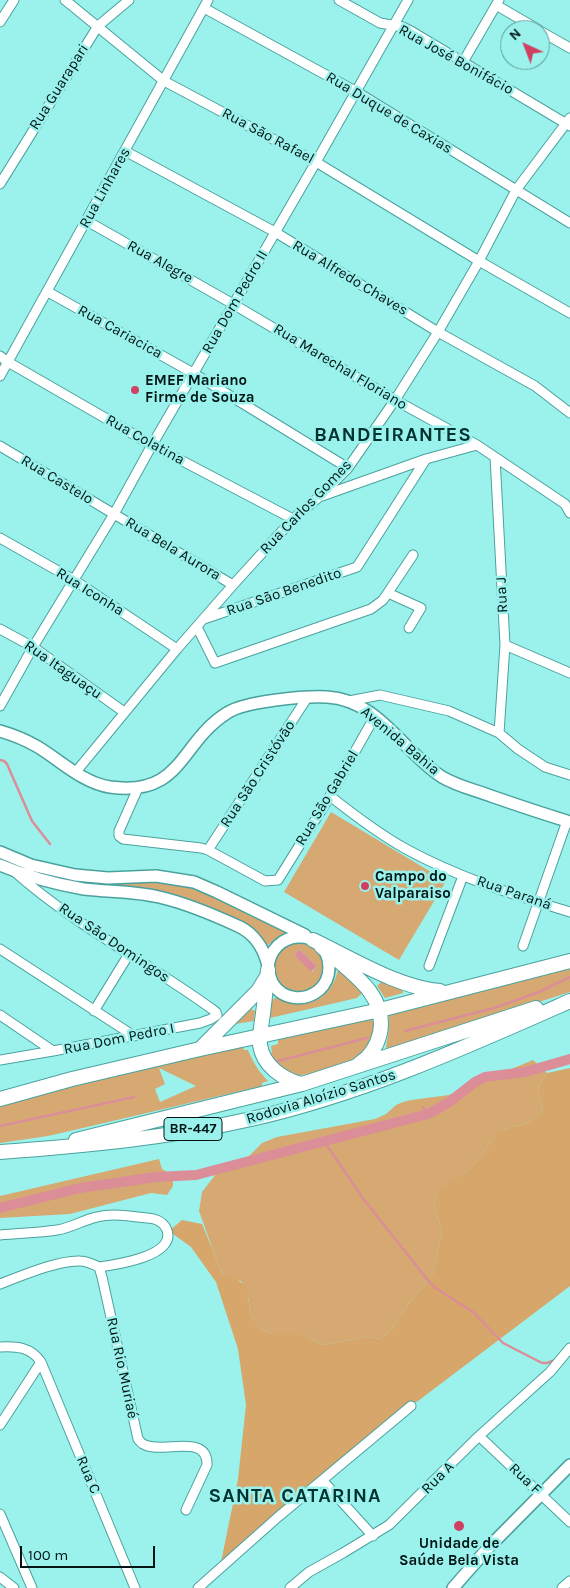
<!DOCTYPE html>
<meta charset="utf-8">
<style>
body{margin:0}
#map{position:relative;width:570px;height:1588px;overflow:hidden;background:#9bf2ed;font-family:Karla,sans-serif}
canvas{display:block}
.north{position:absolute;left:500px;top:20px;width:50px;height:50px;box-sizing:border-box;background:#9bf2ed;border:1px solid #5d9a96;border-radius:50%;rotate:317deg;font-size:14px;font-weight:700;line-height:20px;text-align:center;color:#001514}
.north::after{content:'';display:block;margin:auto;width:18px;height:22px;background:#d04061;clip-path:polygon(50% 0,100% 100%,50% 72%,0 100%)}
.scale{position:absolute;left:20px;top:1546px;width:135px;height:22px;box-sizing:border-box;border:2px solid #001514;border-top:0;padding-left:6px;font-size:15px;line-height:18px;white-space:nowrap;color:#001514;-webkit-text-stroke:4px #9bf2ed;paint-order:stroke}
</style>
<div id="map">
<canvas width="570" height="1588"></canvas>
<div class="north">N</div>
<div class="scale">100 m</div>
</div>
<script>
const ctx = document.querySelector('canvas').getContext('2d');
ctx.lineJoin = 'round';
function fillPath(path, color) { ctx.fillStyle = color; ctx.fill(path, 'evenodd'); }
function strokePath(path, color, width, dash) { ctx.strokeStyle = color; ctx.lineWidth = width; ctx.lineCap = dash ? 'butt' : 'round'; ctx.setLineDash(dash || []); ctx.stroke(path); }
function label(font, color, halo, rows, align = 'center') {
  ctx.font = font + ' Karla,sans-serif'; ctx.lineWidth = 5; ctx.setLineDash([]); ctx.textBaseline = 'middle'; ctx.strokeStyle = halo; ctx.fillStyle = color; for (const [text, x, y, turn = 0] of rows) {
    ctx.save(); ctx.translate(x, y); ctx.rotate((+turn || 0) * Math.PI / 180); ctx.textAlign = isNaN(turn) ? turn : align; if (halo) ctx.strokeText(text, 0, 0); ctx.fillText(text, 0, 0); ctx.restore();
  }
}
fillPath(new Path2D(`
 M331 812 446 881 399 960 284 892Z
 M0 856 19 864 193 887 283 930 286 933 266 946 186 900 74 883 18 866 0 859Z
 M297 943C315 943 331 962 319 980 302 1007 260 981 278 955 283 948 288 945 297 943ZM299 949 317 966 312 972 294 955Z
 M570 968V992L389 1050 386 1047 389 1029V1014Z
 M338 970 363 992 357 998 270 1018 272 1000 277 997C304 1013 331 1000 338 970Z
 M383 980 402 988 403 993 385 998 377 986Z
 M251 1009 255 1011 254 1021 235 1024Z
 M370 1018 376 1024C376 1032 374 1042 368 1049 359 1061 310 1077 295 1075 284 1073 276 1062 268 1054L272 1053 271 1046 278 1044V1040Z
 M243 1046 244 1050H248C253 1062 259 1072 268 1081L262 1083V1086L87 1127 48 1136 0 1143V1105L102 1077ZM159 1068 196 1086 160 1102 155 1089 165 1084Z
 M533 1060 547 1073 538 1088 543 1111 527 1123 505 1129 492 1140 483 1154 468 1170 440 1191 434 1205 442 1231 433 1274 409 1303 392 1329 380 1339 366 1337 323 1345 302 1334H271L260 1329 251 1314 248 1297 241 1281 224 1275 217 1264 214 1253 199 1211 202 1192 216 1174 247 1158 262 1143 277 1137 375 1119 386 1114 396 1105 403 1102 411 1100 449 1095Z
 M159 1159 162 1169 173 1175V1186L167 1195 151 1193 70 1214 0 1218V1196Z`), '#d6a972');
fillPath(new Path2D(`
 M570 1068V1286L418 1401 402 1408 221 1562 238 1479 246 1405 238 1349 216 1282 191 1247 169 1231 182 1220 202 1224 214 1253 217 1264 224 1275 236 1278 246 1287 251 1314 260 1329 271 1334H302L323 1345 366 1337 380 1339 392 1329 409 1303 433 1274 442 1231 434 1205 440 1190 468 1170 483 1154 492 1140 499 1133 505 1129 527 1123 543 1111 538 1088 547 1073Z`), '#d6a66b');
fillPath(new Path2D(`
 M299 949 317 966 311 972 294 955Z`), '#db8e98');
strokePath(new Path2D(`
 M0 760 4 761 7 764 32 821 50 844
 M405 1031 494 1008 539 992 570 977
 M278 1061 367 1038
 M423 1107 428 1114
 M0 1126 134 1097
 M324 1141 362 1197 426 1278 434 1287 473 1312 503 1343 542 1363H547L555 1360`), '#db8e98', 2.5);
strokePath(new Path2D(`
 M0 1208 80 1188 156 1177 196 1175 428 1114 448 1103 475 1082 485 1077 525 1072 570 1059`), '#db8e98', 10);
const street = new Path2D(`
 M65 0 164 81 316 162 479 261 570 313
 M339 0 380 23 403 27 411 31 570 126
 M496 5 539 30
 M204 8 357 92 570 223
 M0 22 14 0
 M540 31 570 48
 M463 62 499 0
 M125 151 275 232 438 332 535 386 570 413
 M0 184 98 26 129 0
 M87 221 233 304 395 400 477 445 565 504 570 513
 M48 292 193 373 348 468
 M0 356 8 362 152 445 293 519
 M0 376 208 0
 M0 446 233 585
 M495 457 505 645 499 733
 M322 496 426 459 477 445
 M0 538 74 580 177 649
 M388 593 421 608 409 628
 M204 619 357 567 426 459
 M197 627 215 663 371 609 383 600 413 555
 M0 629 33 647 124 712
 M505 645 570 673
 M349 701 380 695 449 711 499 733 518 749 545 767 570 775
 M0 706 33 647 114 514 152 445 316 162 408 0
 M75 773 177 649 233 585 293 519 319 497 348 468 395 400 438 332 479 261 516 190 570 118
 M138 788 119 831V836L123 839 201 848 208 850 265 881 278 880 330 796 375 716
 M330 796C354 815 379 834 406 849 457 877 514 895 570 912
 M208 850 307 698
 M523 946 567 821
 M0 949 134 1036
 M429 966 463 876
 M94 1011 129 954
 M0 1015 53 1051 200 1023 211 1019 217 1015 216 1012C151 964 77 927 16 873
 M0 1060 53 1051
 M0 1235C19 1233 38 1233 57 1230 71 1228 83 1220 97 1217 112 1213 131 1216 147 1218 154 1218 162 1221 166 1228 180 1256 114 1265 99 1267
 M0 1284C21 1276 58 1260 80 1261 87 1261 92 1264 99 1267L102 1277 138 1439C140 1441 141 1443 143 1444 161 1455 208 1432 207 1465L186 1510
 M0 1347C16 1346 31 1347 41 1362L135 1588
 M0 1425 41 1362
 M479 1436 570 1522
 M323 1481 373 1536
 M0 1514 32 1588
 M0 1577 14 1588
 M198 1588 278 1517 411 1406
 M290 1588 309 1572 343 1553 389 1525 479 1436 550 1372 570 1348
 M562 1588 570 1581`);
const secondary = new Path2D(`
 M0 731C14 735 26 740 38 747 61 761 83 783 110 787 183 797 179 743 227 713 245 701 304 696 327 697 379 700 402 751 442 777 457 786 475 790 491 796 517 805 544 814 570 822
 M0 852 31 865 75 875 108 878 156 876 194 882 217 892 305 935
 M0 865C26 876 55 884 84 889 109 892 134 891 159 897 186 903 214 915 240 927 254 934 263 948 267 962 269 970 269 977 273 984 283 1000 305 1002 319 990 326 984 329 976 329 967 328 926 269 927 268 970
 M453 1588 489 1547 570 1465`);
const primary = new Path2D(`
 M313 940C351 958 399 988 440 991
 M321 946C347 970 388 993 380 1033 377 1046 370 1057 359 1064
 M268 970C266 984 265 999 263 1013 262 1023 259 1035 260 1045 263 1066 283 1079 301 1084
 M200 1049 258 991 266 978
 M0 1099 72 1079 200 1049 380 1010 570 961
 M76 1140 302 1084 536 1008
 M0 1152C84 1146 168 1138 251 1119 362 1094 466 1047 570 1001`);
strokePath(street, '#4aa29e', 11);
strokePath(secondary, '#4aa29e', 14);
strokePath(primary, '#4aa29e', 16);
strokePath(street, '#fff', 9);
strokePath(secondary, '#fff', 11);
strokePath(primary, '#fff', 14);
for (const [x, y, r, color] of [
 [135,390,5,"#d04061"],
 [365,886,5,"#d04061"],
 [459,1526,6,"#d04061"]
]) { const dot = new Path2D(); dot.arc(x, y, r, 0, 2 * Math.PI); ctx.fillStyle = color; ctx.fill(dot); strokePath(dot, '#9bf2ed', 2); }
for (const [x, y, w] of [
 [193,1129,58]
]) { const box = new Path2D(); box.roundRect(x - w / 2, y - 11.5, w, 23, 4); ctx.fillStyle = '#9bf2ed'; ctx.fill(box); strokePath(box, '#001514', 1); }
label('bold 14px', '#001514', null, [
 ["BR-447",193,1129]
]);
label('15px', '#001514', '#9bf2ed', [
 ["Rua José Bonifácio",456,60,29],
 ["Rua Guarapari",59,87,-58],
 ["Rua Duque de Caxias",389,113,31],
 ["Rua São Rafael",268,136,28],
 ["Rua Linhares",105,188,-61],
 ["Rua Alegre",160,262,29],
 ["Rua Alfredo Chaves",350,278,31],
 ["Rua Dom Pedro II",235,302,-60],
 ["Rua Cariacica",120,332,29],
 ["Rua Marechal Floriano",340,367,31],
 ["Rua Colatina",145,440,29],
 ["Rua Castelo",57,480,31],
 ["Rua Carlos Gomes",306,507,-46],
 ["Rua Bela Aurora",173,549,31],
 ["Rua Iconha",90,592,32],
 ["Rua São Benedito",284,592,-19],
 ["Rua J",502,595,-93],
 ["Rua Itaguaçu",63,670,35],
 ["Avenida Bahia",400,741,40],
 ["Rua São Cristóvão",258,774,-57],
 ["Rua São Gabriel",327,798,-59],
 ["Rua Paraná",514,893,19],
 ["Rua São Domingos",114,943,34],
 ["Rua Dom Pedro I",119,1039,-11],
 ["Rodovia Aloízio Santos",321,1097,-17],
 ["Rua Rio Muriaé",122,1368,78],
 ["Rua C",88,1475,67],
 ["Rua A",438,1478,-45],
 ["Rua F",525,1479,43]
]);
label('bold 15px', '#001514', '#9bf2ed', [
 ["EMEF Mariano",145,381],
 ["Firme de Souza",145,398],
 ["Campo do",375,877],
 ["Valparaiso",375,894],
 ["Unidade de",459,1544,"center"],
 ["Saúde Bela Vista",459,1561,"center"]
], 'left');
ctx.letterSpacing = '1px';
label('bold 20px', '#003230', '#9bf2ed', [
 ["BANDEIRANTES",393,435],
 ["SANTA CATARINA",295,1496]
]);
ctx.letterSpacing = '0px';
</script>
